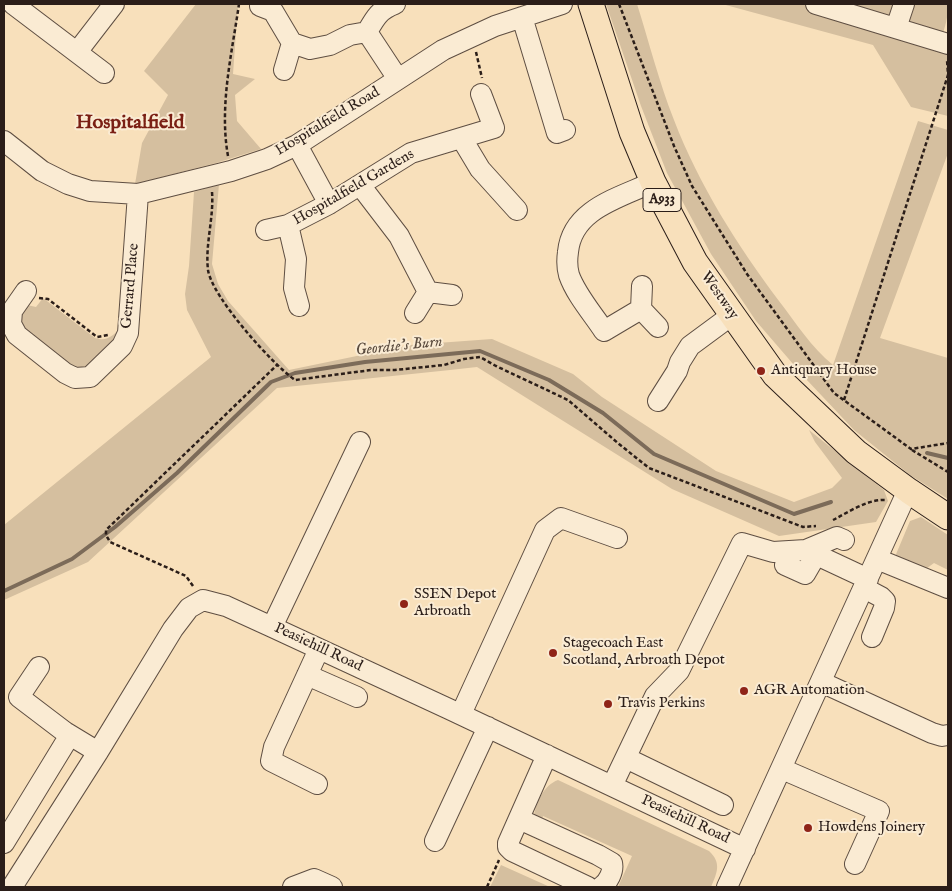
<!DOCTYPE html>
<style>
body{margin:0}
#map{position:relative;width:952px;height:891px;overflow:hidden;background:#f8e0bb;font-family:"IM FELL English",serif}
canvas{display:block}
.frame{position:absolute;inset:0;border:5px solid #2b1e19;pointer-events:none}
</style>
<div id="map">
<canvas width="952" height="891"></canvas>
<div class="frame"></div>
</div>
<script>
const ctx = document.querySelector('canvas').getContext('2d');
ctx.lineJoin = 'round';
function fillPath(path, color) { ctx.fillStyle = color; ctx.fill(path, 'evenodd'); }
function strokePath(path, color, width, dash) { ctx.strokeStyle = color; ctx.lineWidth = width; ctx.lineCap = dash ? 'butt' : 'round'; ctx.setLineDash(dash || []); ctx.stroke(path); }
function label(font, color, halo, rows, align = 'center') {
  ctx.font = font + ' "IM FELL English",serif'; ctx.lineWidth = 4; ctx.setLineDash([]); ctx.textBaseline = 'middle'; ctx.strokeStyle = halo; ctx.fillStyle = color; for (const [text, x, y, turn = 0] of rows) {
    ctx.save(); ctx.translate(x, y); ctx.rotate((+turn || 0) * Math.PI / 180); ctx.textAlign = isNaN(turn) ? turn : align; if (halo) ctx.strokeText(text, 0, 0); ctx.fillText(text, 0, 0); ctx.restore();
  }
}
fillPath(new Path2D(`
 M196 4H238L233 74 255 79 235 95 237 121 261 149 216 163 135 184 142 143 168 95 144 71Z
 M606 4H637C649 42 659 82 674 120 699 185 737 245 779 301 796 323 811 347 833 365L918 121 948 130V153L880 338 948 358V499L910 475 854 430 806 379 756 321 711 254 667 173 641 106Z
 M722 4H899L906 35 909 4H947C949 16 945 27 941 39L948 47V116L911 107 873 45Z
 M219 184 212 264 218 284 228 301 289 370 410 345 492 339 573 374 602 397 716 471 794 502 832 488 842 478 815 442 809 430 884 490 888 501 876 522 779 536 672 489 477 367 450 370 277 388 88 562 4 600V525L211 357 187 310 185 294 189 266 194 192Z
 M43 298 95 338C107 342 114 335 121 327V335L93 366 76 371 21 331 19 313 27 305 36 307Z
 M921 517 948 535V570L934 563 923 571 894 559 910 521Z
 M558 780 709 851C722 863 717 873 711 887H618L632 856 543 816 540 824 534 816C536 802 544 785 558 780Z
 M501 865 550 887H490Z`), '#d5bf9f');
strokePath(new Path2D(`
 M927 453 948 458
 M4 591 72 559 115 527 177 473 271 382 295 373 365 362 480 351 549 380 603 413 654 454 794 514 831 502`), '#7c6b59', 4);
const minor = new Path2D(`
 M13 4 104 73
 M816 4 948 44
 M260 6 273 11 292 43 310 49 330 45 350 35 367 32C375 18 379 10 395 4
 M522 17 557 133 565 130
 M896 28 904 4
 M367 32 398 79
 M77 52 114 4
 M284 70 292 43
 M462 139 480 169 517 210
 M4 141 42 171 68 184 90 191 138 194 231 171 267 159 297 145 443 50 495 26 562 4
 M297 145 329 204
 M360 185 399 236 428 292
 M288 225 296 259 294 288 299 306
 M266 230 288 225 329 204 411 153 494 128 481 94
 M642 286 641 309 658 327
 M26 291 12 311 11 324 17 335 65 373 75 378 90 377 122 346 128 333 138 194
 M641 309 604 331C593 314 576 295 569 275 567 268 567 259 568 252 572 209 619 198 653 182
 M415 313 428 292 452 295
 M658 401 677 371 680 362 690 346 732 315
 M806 550 837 537 844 540
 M877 559 948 588
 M785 565 805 574 816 555
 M864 588 881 597 885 601 884 608 872 637
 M272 627 360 442
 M39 667 19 697 65 732 98 752
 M307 675 357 697
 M821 682 932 733 942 736 948 735
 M461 714 545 530 561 518 617 538
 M547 755 508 843V847L512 851 588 887
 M626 758 723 805
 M782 769 879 811 855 864
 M317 784 271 761 274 747 319 649
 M612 786 655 696 679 671 742 543 773 552 806 550 868 579
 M519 819 598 855 612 863C614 871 608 883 601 887
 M435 841 488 727
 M4 843 70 735
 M12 887 98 752 173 629 189 608 203 600 226 606 272 627 449 709 745 849
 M293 887 314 879 332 887
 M727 887 903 501 909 491`);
const major = new Path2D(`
 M591 4 632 132 653 182 695 262 775 375 856 452 909 491 948 517`);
strokePath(minor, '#5e4e42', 22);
strokePath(major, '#2b1e19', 27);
strokePath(new Path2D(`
 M619 4 674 146 692 186 747 274 834 393 911 449 948 443
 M476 52 482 78
 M228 156C219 106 232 53 239 4
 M212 192C214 218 205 244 208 270 212 297 272 364 295 380L371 370H395L444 365 464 359 480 357 496 366 568 400 619 444 649 468 803 527 816 526
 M39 298 48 299 97 337 108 335
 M844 400 948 75 947 60
 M912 450 948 472
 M833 520C849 512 867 499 886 500
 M193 586 186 576 110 542 106 535V530L277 365
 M487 887 499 860`), '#2b1e19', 2.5, [4, 2.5]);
strokePath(minor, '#faebd3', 20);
strokePath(major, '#f8e0bb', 25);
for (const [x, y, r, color] of [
 [761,371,5,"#8f2418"],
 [404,604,5,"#8f2418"],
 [553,653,5,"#8f2418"],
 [744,691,5,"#8f2418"],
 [608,704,5,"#8f2418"],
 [808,828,5,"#8f2418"]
]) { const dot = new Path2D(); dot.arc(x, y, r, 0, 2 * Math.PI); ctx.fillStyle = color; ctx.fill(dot); strokePath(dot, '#faebd3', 2); }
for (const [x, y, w] of [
 [662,200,38]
]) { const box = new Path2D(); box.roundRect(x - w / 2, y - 11.5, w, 23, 4); ctx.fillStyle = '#faebd3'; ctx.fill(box); strokePath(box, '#2b1e19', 1); }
label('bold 14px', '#2b1e19', null, [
 ["A933",662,200]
]);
label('15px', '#2b1e19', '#faebd3', [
 ["Hospitalfield Road",328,122,-31],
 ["Hospitalfield Gardens",354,188,-30],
 ["Gerrard Place",131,286,-85],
 ["Westway",719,296,55],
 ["Peasiehill Road",318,648,25],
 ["Peasiehill Road",685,820,25]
]);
label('15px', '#2b1e19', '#faebd3', [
 ["Antiquary House",771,371],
 ["SSEN Depot",414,595],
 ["Arbroath",414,612],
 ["Stagecoach East",563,644],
 ["Scotland, Arbroath Depot",563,661],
 ["AGR Automation",754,691],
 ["Travis Perkins",618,704],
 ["Howdens Joinery",818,828]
], 'left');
label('italic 16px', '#5a4b3e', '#faebd3', [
 ["Geordie's Burn",399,347,-6]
]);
label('bold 20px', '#7a1f14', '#faebd3', [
 ["Hospitalfield",130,124]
]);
</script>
